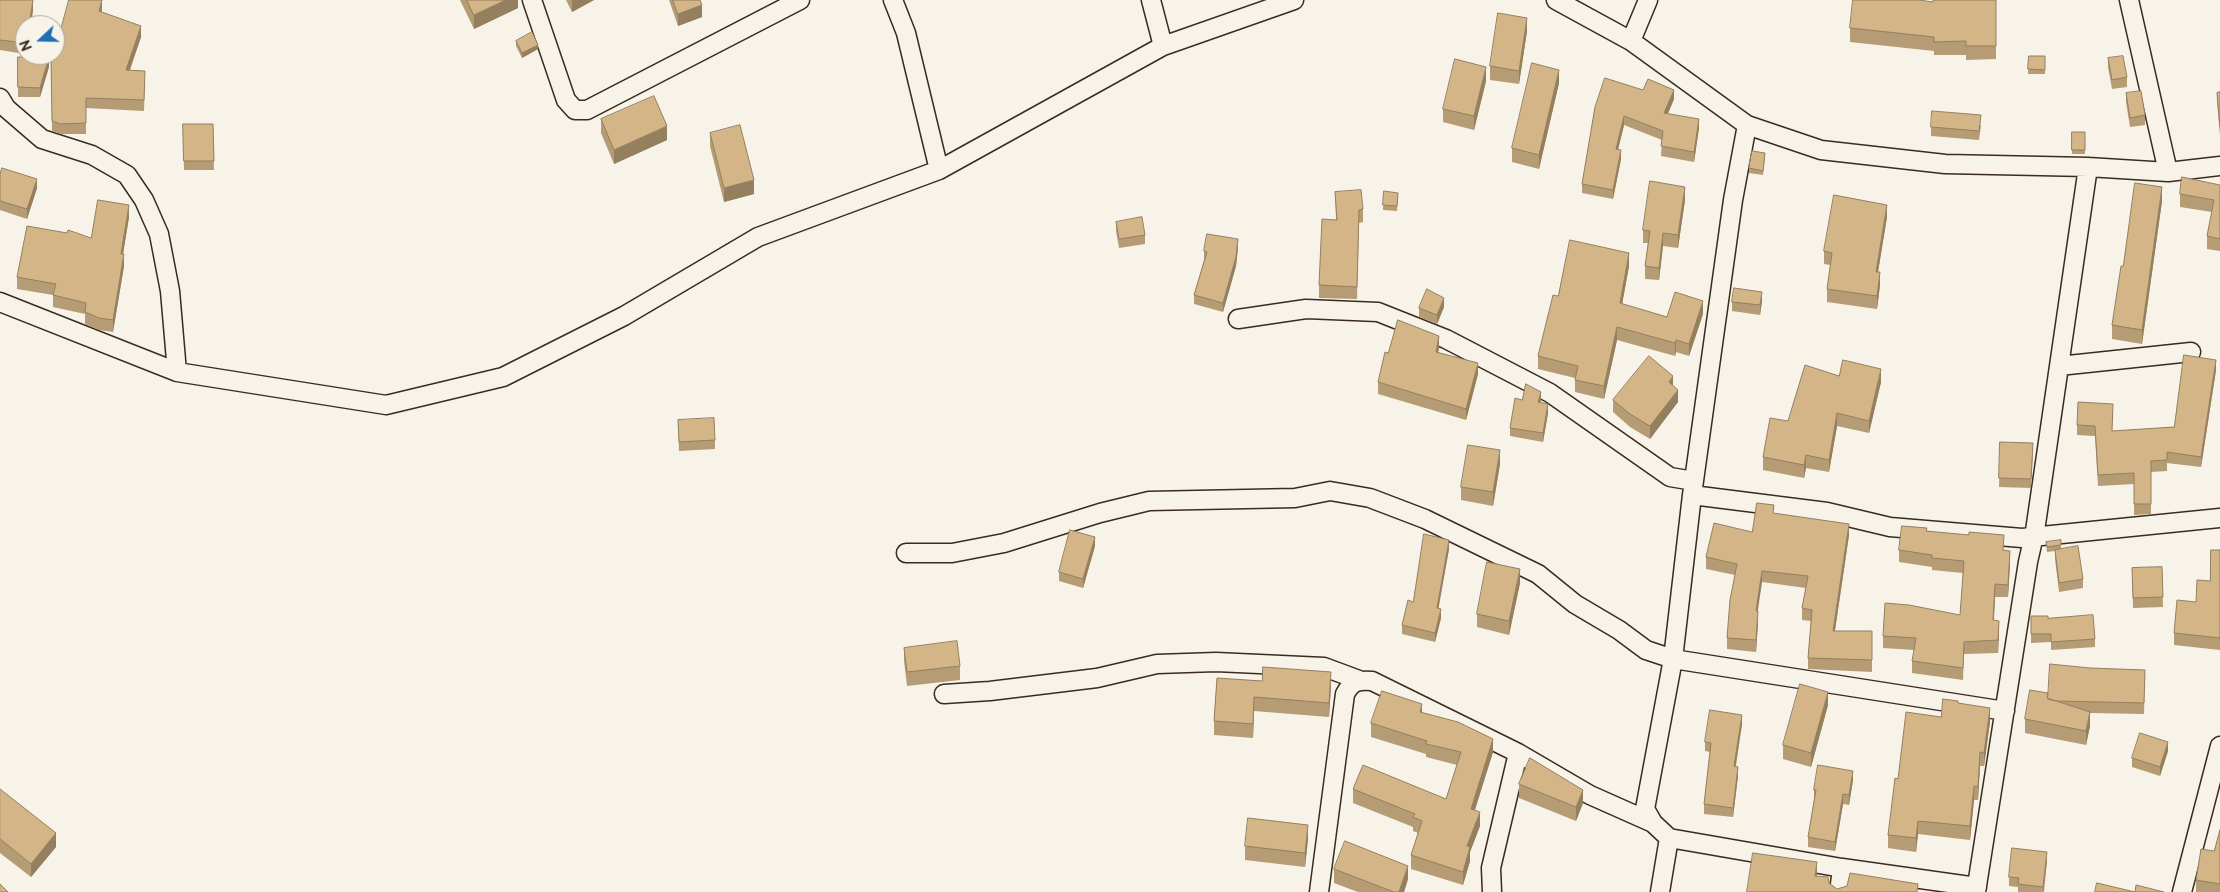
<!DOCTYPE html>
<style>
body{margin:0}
#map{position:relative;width:2220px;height:892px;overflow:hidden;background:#f7f3e8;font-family:"Balsamiq Sans",sans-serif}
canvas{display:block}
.north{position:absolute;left:15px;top:15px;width:50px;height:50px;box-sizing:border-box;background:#f7f3e8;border:1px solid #aca397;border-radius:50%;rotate:249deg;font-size:14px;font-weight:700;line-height:20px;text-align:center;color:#3b2a1e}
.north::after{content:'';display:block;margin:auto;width:18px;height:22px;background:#1f6fb2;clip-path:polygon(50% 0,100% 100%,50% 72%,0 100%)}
</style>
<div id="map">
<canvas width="2220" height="892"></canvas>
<div class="north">N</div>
</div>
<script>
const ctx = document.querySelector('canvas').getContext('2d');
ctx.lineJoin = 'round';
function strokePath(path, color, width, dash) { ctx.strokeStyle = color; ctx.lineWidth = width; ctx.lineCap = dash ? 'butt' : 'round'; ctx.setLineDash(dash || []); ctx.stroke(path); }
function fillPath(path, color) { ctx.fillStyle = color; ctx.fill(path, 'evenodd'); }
const street = new Path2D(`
 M532 0 566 100 575 110H587L800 0
 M893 0 906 33 939 170
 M1151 0 1163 46
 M1556 0 1631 41 1747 125 1821 150 1945 164 2088 167 2168 172 2220 166
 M2129 0 2168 172
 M1631 41 1648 0
 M0 98 6 108 42 139 92 155 127 175 144 200 159 234 170 291 177 372
 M1747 125 1733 200 1692 495 1673 659 1645 809 1653 823 1669 838 1842 868 1977 887
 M0 302 177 372 386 405 503 377 624 316 758 237 939 170 1163 46 1294 0
 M1238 319 1306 309 1378 312 1446 339 1550 393 1670 477 1694 481
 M2059 366 2191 352
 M1692 495 1827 512 1890 527 2022 538 2220 518
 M906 553H952L1004 543 1100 513 1149 501 1295 498 1330 491 1370 498 1425 519 1538 574 1575 604 1619 630 1646 650 1673 659 2005 711
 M944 694 990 691 1097 678 1157 664 1216 662 1324 667 1359 680
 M1319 892 1345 694C1352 681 1358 680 1372 681L1518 753 1590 795 1653 823
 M1492 892 1491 868 1518 753
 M1660 892 1669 838
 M1839 892 1842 868
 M1976 892 2028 562 2035 531 2088 167
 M2182 892 2220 746`);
strokePath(street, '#3b2a1e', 21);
strokePath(street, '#f7f3e8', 18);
fillPath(new Path2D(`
 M0 0 33 11 25 25V54L0 50Z
 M460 0H518V8L474 29Z
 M566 0H594L572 12Z
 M669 0H700L702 17 678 26Z
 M1996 0V59L1966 60V55H1934V51L1850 42V28L1933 2Z
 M102 9V12L141 37 130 70 145 81 144 111 86 108V134H61L52 131 51 56H53Z
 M1527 31 1519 84 1490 80V66Z
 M516 41 538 49 522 58 516 46Z
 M2029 56H2045V74H2028Z
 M18 57 49 67 40 97H18Z
 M2108 58 2127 77V87L2112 89 2108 67Z
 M1486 81 1474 130 1443 122V109Z
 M1559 83 1539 169 1512 162V148Z
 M1643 90 1674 99 1668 114 1699 128 1694 162 1661 156 1662 140 1624 125 1618 149 1621 159 1613 199 1582 193V184L1595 107Z
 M2220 92V136L2217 102V93Z
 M2126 93 2145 115V125L2130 127 2126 102Z
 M601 119 667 140 614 164 601 133Z
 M183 124H213L214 170H184Z
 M1981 125 1979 140 1931 136V127Z
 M2072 132H2085V154H2072Z
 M710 133 754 194 724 202 710 146Z
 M1765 157 1763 175 1749 173V168Z
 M0 175 37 188 27 219 0 210Z
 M2220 185V251L2207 249V236L2212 212 2180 207V194Z
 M1384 191 1398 197 1397 211 1383 210Z
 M1335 192 1363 209V222L1359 223 1357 299 1319 298V285L1336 219Z
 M1685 200 1678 248 1663 246 1659 280 1645 279V266L1648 243H1643V230Z
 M2162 201 2142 344 2112 339V325L2123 266Z
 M129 217 123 254 124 266 113 332 99 330 85 324V314L53 307V295L17 289V277L67 233 91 238Z
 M1887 217 1878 272 1880 285 1877 309 1827 302V289L1831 265 1824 264V251Z
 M1116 222 1145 235V244L1119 248 1116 231Z
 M1238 248 1236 266 1223 312 1194 304V295L1204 260V251Z
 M1629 266 1622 304 1667 317 1703 314 1689 356 1676 352 1675 356 1617 340 1604 399 1575 392V378L1538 369V356L1558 296Z
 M1762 301 1760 315 1732 311V302Z
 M1444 307 1437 324 1419 317V308Z
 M1439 348 1438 352 1478 374 1466 420 1378 394V382L1388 353Z
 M2216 370 2201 467 2167 463V471L2151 472V514L2134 515V484L2098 486 2095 436 2077 435V425L2113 414 2112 431 2174 427Z
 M1839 376 1881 382 1869 433 1837 426 1829 472 1806 468 1804 478 1763 470V457L1788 421Z
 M1673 386 1678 402 1650 439 1630 427 1613 412V400Z
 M1522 400H1541L1540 403 1548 413 1543 442 1510 436V428Z
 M678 420 715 440V449L679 451Z
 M2000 442 2033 452 2031 488 1999 487Z
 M1500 464 1493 506 1461 500V487Z
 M1774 513 1849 535 1835 631H1872V672L1808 669V658L1811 621 1802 620V608L1806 588 1762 582 1757 611 1758 623 1756 652 1727 649V638L1735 575 1706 569V557L1752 532Z
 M1927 531 2004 551 2010 563 2008 597H1995L1994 620 1999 633 1998 653 1964 654 1963 680 1912 673V661L1914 650 1883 648V636L1960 615 1963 573 1932 570V567L1899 562V550Z
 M2046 542 2061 545V549L2083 579V588L2059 592 2055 559V551L2047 552Z
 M1095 546 1083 588 1059 581V572Z
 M1449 549 1438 608 1441 618 1435 642 1402 634V625L1413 602Z
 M2220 550V650L2174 645V633L2210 581Z
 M2162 567 2163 607 2133 608 2132 568Z
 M1520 583 1509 635 1477 627V614Z
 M2031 616 2048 618 2095 639V647L2051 650V642L2031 643Z
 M904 648 960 666V680L907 686 904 661Z
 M2090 668 2145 670 2144 714 2090 713V726L2086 745 2025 733V719L2048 699Z
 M1217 678 1331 686 1329 717 1254 711 1253 738 1214 735V721Z
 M1958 703 1990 722 1984 766H1980L1978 800H1974L1970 840 1918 834 1916 852 1888 848V835L1898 779 1941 717Z
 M1828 705 1811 767 1783 759V745Z
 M1422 713 1493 752 1475 810 1480 826 1470 852V861L1463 885 1411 869V855L1418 833 1413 831V827L1353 803V789L1446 799 1457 765 1426 757V754L1371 737V723Z
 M1742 724 1736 766 1738 776 1733 817 1704 814V804L1710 752 1705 751V742Z
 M2168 751 2160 776 2132 767V758Z
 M1853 780 1849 805 1843 804 1835 851 1808 847V837L1814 799V790Z
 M1519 784 1583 803 1576 821 1519 798Z
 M0 789 56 847 31 877 0 853Z
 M2220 830V892H2196V880L2214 851Z
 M1308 839 1305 867 1245 860V846Z
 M2047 861 2044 892H2018V887L2009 886V877Z
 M1334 869 1408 879 1404 892H1358L1334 883Z`), '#b59c74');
fillPath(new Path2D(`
 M33 0V11L31 25H29Z
 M102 0V9L99 21V11Z
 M506 0H518V8L474 29V15Z
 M572 0H594L572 12Z
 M702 5V17L678 26V14Z
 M1527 18V31L1519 84V71Z
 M141 26V37L126 80V70Z
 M538 45V49L522 58V53Z
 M49 57V67L40 97V88Z
 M1486 67V81L1474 130V116Z
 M1559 70V83L1539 169V155Z
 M1674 90V99L1664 122V113Z
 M1624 116V125L1616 158V149Z
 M1699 119V128L1694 162V152Z
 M667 126V140L614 164V150Z
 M1621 150V159L1613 199V190Z
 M37 179V188L27 219V209Z
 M754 180V194L724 202V188Z
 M1685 187V200L1678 248V235Z
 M2162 187V201L2142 344V330Z
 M129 205V217L121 266V254Z
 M1887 205V217L1876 284V272Z
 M1663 233V246L1659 280V268Z
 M1238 239V248L1236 266 1223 312V303Z
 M1629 253V266L1620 316V303Z
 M124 254V266L113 332V320Z
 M1880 272V285L1877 309V296Z
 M1762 292V301L1760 315V305Z
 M1444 298V307L1437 324V315Z
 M1703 301V314L1689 356V344Z
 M1617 327V340L1604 399V386Z
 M1439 336V348L1436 363V352Z
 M1676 340V352L1675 356V343Z
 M2216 360V370L2201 467V457Z
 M1478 363V374L1466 420V409Z
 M1881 369V382L1869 433V421Z
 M1673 376V389L1669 382Z
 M1678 390V402L1650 439V426Z
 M1541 392V400L1538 411V402Z
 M1548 404V413L1543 442V433Z
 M1837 413V426L1829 472V460Z
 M1500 450V464L1493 506V492Z
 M1806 455V468L1804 478V465Z
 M1849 524V535L1833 643V631Z
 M1095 537V546L1083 588V579Z
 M1449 540V549L1437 617V608Z
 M2010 551V563L2008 597V585Z
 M1520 569V583L1509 635V621Z
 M1762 571V582L1756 623V611Z
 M1995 584V597L1993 632V620Z
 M1441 609V618L1435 642V633Z
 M1758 611V623L1756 652V640Z
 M1999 621V633L1998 653V640Z
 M1331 672V686L1329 717V703Z
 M1828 692V705L1811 767V753Z
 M1254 697V711L1253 738V724Z
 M1422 704V718L1420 712Z
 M1990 708V722L1984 766V753Z
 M2090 712V726L2086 745V731Z
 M1742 715V724L1734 775V766Z
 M1493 739V752L1471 822V809Z
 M2168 742V751L2160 776V767Z
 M1980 752V766L1978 800V787Z
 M1738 767V776L1733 817V808Z
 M1853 771V780L1849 805V795Z
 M1974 786V800L1970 840V826Z
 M1583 790V803L1576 821V807Z
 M1843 794V804L1835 851V842Z
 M1480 812V826L1470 852V861L1463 885V872L1467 846Z
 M1918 821V834L1916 852V838Z
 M1308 825V839L1305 867V853Z
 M56 833V847L31 877V864Z
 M2047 852V861L2043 892V887Z
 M1817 862V875L1815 889V876Z
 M1408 866V879L1404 892H1399Z`), '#947f5e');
const building = new Path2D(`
 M0 0H33L29 25H25V43L0 40Z
 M69 0H102L99 11 141 26 126 70 145 71 144 100 86 98V123L61 124 52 121 51 56H53L54 55H55V51Z
 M467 0H506L474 15Z
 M673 0H700L702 5 678 14Z
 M1853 0H1919L1933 2V0H1996V46H1966V41L1934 42V37L1850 28Z
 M1498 13 1527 18 1519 71 1490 66Z
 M532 32 538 45 522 53 516 41Z
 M2029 56H2045V70L2028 69Z
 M2123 56 2127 77 2112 80 2108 58Z
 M18 57H49L40 88 18 87Z
 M1455 59 1486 67 1474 116 1443 109Z
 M1532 63 1559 70 1539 155 1512 148Z
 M1605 78 1643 90 1648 79 1674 90 1664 113 1699 119 1694 152 1661 146 1663 131 1624 116 1616 149 1621 150 1613 190 1582 184 1595 107Z
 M2141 91 2145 115 2130 118 2126 93Z
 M2220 92V127L2217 93Z
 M654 96 667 126 614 150 601 119Z
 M1932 111 1981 115 1979 131 1931 127Z
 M183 124H213L214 161H184Z
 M740 125 754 180 724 188 710 133Z
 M2072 132H2085V150H2072Z
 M1752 151 1765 153 1763 171 1749 168Z
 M2 168 37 179 27 209 0 201V175Z
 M2182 177 2220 185V239L2207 236 2214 200 2180 194Z
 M1650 181 1685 187 1678 235 1663 233 1659 268 1645 266 1650 231 1643 230Z
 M2135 183 2162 187 2142 330 2112 325 2121 266H2123Z
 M1361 190 1363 209 1359 210 1357 287 1319 285 1322 219 1337 220 1335 192Z
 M1384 191 1398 193 1397 206 1383 205Z
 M1834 195 1887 205 1876 272H1880L1877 296 1827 289 1832 253 1824 251Z
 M98 200 129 205 121 254H124L113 320 99 318 85 312 86 303 53 295 56 284 17 277 27 226 67 233 68 230 91 238Z
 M1142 217 1145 235 1119 239 1116 222Z
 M1207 234 1238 239 1236 257 1223 303 1194 295 1207 252 1204 251Z
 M1570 240 1629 253 1620 303 1667 317 1675 292 1703 301 1689 344 1676 340 1675 343 1617 327 1604 386 1575 380 1578 366 1538 356 1553 295 1558 296Z
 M1734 288 1762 292 1760 305 1732 302Z
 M1427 289 1444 298 1437 315 1419 308Z
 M1398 320 1439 336 1436 352 1478 363 1466 409 1378 382 1385 352 1388 353Z
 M2184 355 2216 360 2201 457 2167 452V460L2151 461V504H2134V473L2098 475 2095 426 2077 425 2078 402 2113 404 2112 431 2174 427Z
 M1649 356 1673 376 1669 382 1678 390 1650 426 1630 414 1613 400Z
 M1843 360 1881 369 1869 421 1837 413 1829 460 1806 455 1804 465 1763 457 1770 418 1788 421 1805 365 1839 376Z
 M1526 384 1541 392 1538 402 1548 404 1543 433 1510 428 1515 398 1522 400Z
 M714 418 715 440 679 442 678 420Z
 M2000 442 2033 443 2031 479 1999 478Z
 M1468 445 1500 450 1493 492 1461 487Z
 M1757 503 1774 505 1773 513 1849 524 1833 631H1872V660L1808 658 1812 610 1802 608 1808 576 1762 571 1756 611H1758L1756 640 1727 638 1730 600 1737 564 1706 557 1714 523 1752 532Z
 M1902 526 1927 528 1926 531 1969 535V532L2004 535 2003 550 2010 551 2008 585 1995 584 1993 620 1999 621 1998 640 1964 642 1963 668 1912 661 1916 638 1883 636 1885 603 1909 605 1960 615 1964 561 1932 558V555L1899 550Z
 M1070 530 1095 537 1083 579 1059 572Z
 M1424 534 1449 540 1437 608 1441 609 1435 633 1402 625 1408 600 1413 602Z
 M2061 540V545L2047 547 2046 542Z
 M2078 546 2083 579 2059 583 2055 550Z
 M2211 550H2220V638L2174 633 2177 600 2196 602 2197 580 2210 581Z
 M1487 562 1520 569 1509 621 1477 614Z
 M2162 567 2163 597 2133 598 2132 568Z
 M2093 615 2095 639 2051 642V634H2031V616H2048V618Z
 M957 641 960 666 907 672 904 648Z
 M2050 664 2090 668 2145 670 2144 703 2056 701 2048 699Z
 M1263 667 1331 672 1329 703 1254 697 1253 724 1214 721 1217 678 1262 681Z
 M1800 684 1828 692 1811 753 1783 745Z
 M2030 690 2048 693 2047 698 2090 712 2086 731 2025 719Z
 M1382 691 1422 704 1420 712 1458 722 1493 739 1471 809 1480 812 1467 846 1470 847 1463 872 1411 855 1422 821 1413 817 1415 814 1353 789 1363 765 1446 799 1461 752 1426 744 1427 741 1371 723Z
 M1943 699 1958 701V703L1990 708 1984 753 1980 752 1978 787 1974 786 1970 826 1918 821 1916 838 1888 835 1895 778 1898 779 1906 712 1941 717Z
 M1710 710 1742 715 1734 766 1738 767 1733 808 1704 804 1711 743 1705 742Z
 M2140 733 2168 742 2160 767 2132 758Z
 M1530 758 1583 790 1576 807 1519 784Z
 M1818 765 1853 771 1849 795 1843 794 1835 842 1808 837 1816 790H1814Z
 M0 789 56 833 31 864 0 839Z
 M1248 818 1308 825 1305 853 1245 846Z
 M2220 830V884L2196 880 2201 849 2214 851Z
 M1345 841 1408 866 1399 892H1394L1334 869Z
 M2012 848 2047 852 2043 887 2018 884 2019 878 2009 877Z
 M1753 853 1817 862 1815 876 1828 877 1829 883 1837 889 1847 886 1850 873 1918 884 1917 892H1747Z
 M2097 883 2135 892 2136 885 2164 892H2095Z
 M0 884 8 892H0Z`);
fillPath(building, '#d3b587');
strokePath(building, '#947f5e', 1);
</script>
